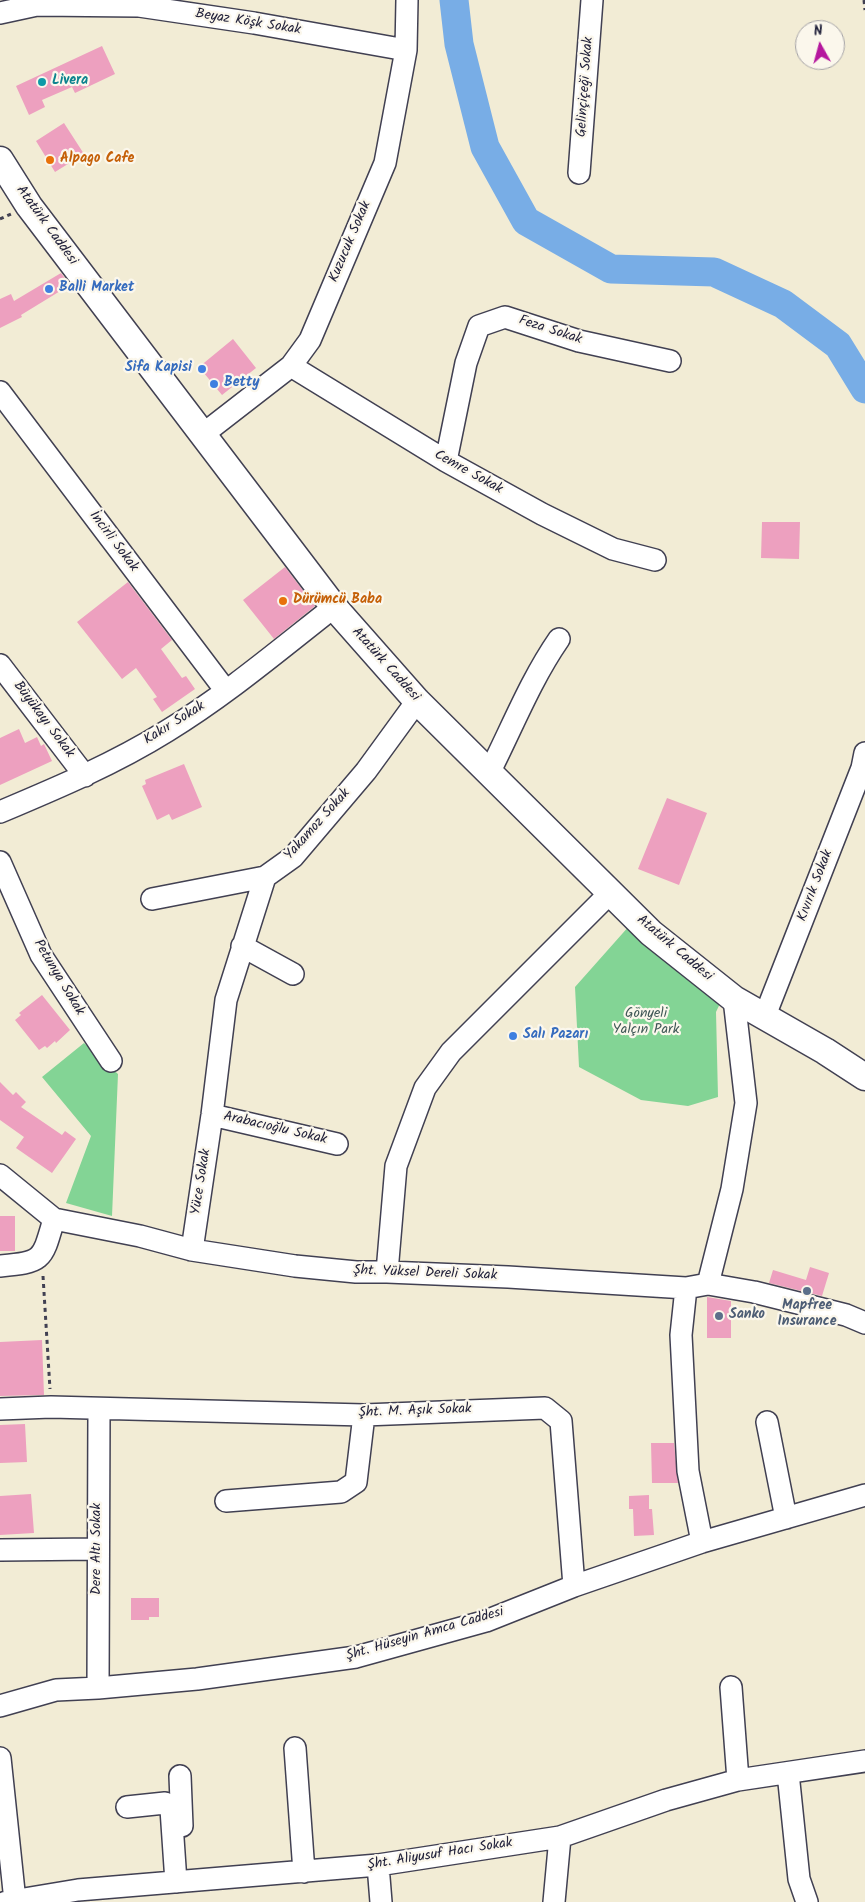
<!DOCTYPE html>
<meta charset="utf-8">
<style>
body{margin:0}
#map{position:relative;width:865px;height:1902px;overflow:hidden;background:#f2ecd5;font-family:Kalam,sans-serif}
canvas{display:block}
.north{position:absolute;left:795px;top:20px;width:50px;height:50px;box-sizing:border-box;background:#fbf7ec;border:1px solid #a4a2a5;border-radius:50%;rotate:353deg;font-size:14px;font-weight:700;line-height:20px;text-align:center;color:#22223b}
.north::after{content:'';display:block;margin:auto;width:18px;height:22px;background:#b5179e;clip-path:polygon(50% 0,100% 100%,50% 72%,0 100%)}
</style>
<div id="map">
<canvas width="865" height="1902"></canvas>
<div class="north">N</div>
</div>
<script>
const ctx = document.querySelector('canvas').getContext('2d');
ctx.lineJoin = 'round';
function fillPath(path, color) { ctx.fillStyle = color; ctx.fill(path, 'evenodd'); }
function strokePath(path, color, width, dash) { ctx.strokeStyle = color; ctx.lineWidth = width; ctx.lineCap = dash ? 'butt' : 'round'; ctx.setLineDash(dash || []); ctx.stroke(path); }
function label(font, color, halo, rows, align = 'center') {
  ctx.font = font + ' Kalam,sans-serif'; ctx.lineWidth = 4.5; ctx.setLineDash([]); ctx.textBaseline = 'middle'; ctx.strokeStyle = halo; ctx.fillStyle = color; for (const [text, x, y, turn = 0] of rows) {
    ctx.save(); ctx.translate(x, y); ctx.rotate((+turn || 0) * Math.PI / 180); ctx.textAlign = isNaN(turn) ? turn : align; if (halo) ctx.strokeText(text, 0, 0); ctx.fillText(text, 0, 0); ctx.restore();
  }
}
fillPath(new Path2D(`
 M630 925 725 993 716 1012 718 1097 688 1106 641 1100 579 1067 575 987Z
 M84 1043 118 1074 112 1216 66 1203 91 1136 42 1077Z`), '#83d495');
strokePath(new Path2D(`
 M454 0 459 44 485 147 526 221 611 269 714 272 783 304 838 345 865 389`), '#78ade6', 29);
fillPath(new Path2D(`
 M102 46 115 74 75 93 72 87 42 100 45 107 29 115 16 86Z
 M64 123 84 154 55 172 36 141Z
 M61 273 70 285 21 315 22 317 0 328V299L11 294 14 301Z
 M233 339 256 368 222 395 199 367Z
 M762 522H800L799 559 761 558Z
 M285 567 315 606 274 639 243 600Z
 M128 582 172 640 161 649 182 678 186 676 195 689 162 712 153 699 157 697 136 668 122 679 77 622Z
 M19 729 25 743 37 737 41 746 44 744 52 761 0 785V738Z
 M184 764 202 807 172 820 169 814 157 820 142 786 146 784 145 780Z
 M667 798 707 813 679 885 638 869Z
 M42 995 70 1030 56 1043 55 1041 47 1048 45 1046 39 1050 15 1020 21 1015 19 1013Z
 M0 1082 13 1095 16 1092 26 1102 21 1107 62 1135 65 1131 76 1139 52 1173 16 1148 24 1137 0 1120Z
 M0 1216H15V1251H0Z
 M810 1267 829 1273 822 1296 769 1283 773 1270 806 1280Z
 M707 1297 731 1301V1338H707Z
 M42 1340 44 1395 0 1396V1342Z
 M25 1424 27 1462 0 1463V1425Z
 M651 1443H674L678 1483H652Z
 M31 1494 34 1533 0 1535V1496Z
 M649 1495V1509H652L654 1535 634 1536 633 1509H629V1496Z
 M131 1598H159V1617H149V1620H131Z`), '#eda0bf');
const minor = new Path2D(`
 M0 13 37 5 139 6 254 23 406 50
 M579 173 592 0
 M291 366 446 461 542 514 613 549 655 560
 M0 392 226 691
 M202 435 291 366 310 340 385 163 406 50 407 0
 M446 461 466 363 479 326 505 317 579 341 670 361
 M0 665 85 776
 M489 773C512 728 530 681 559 639
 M0 812C57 788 114 764 167 731 226 695 279 650 334 607
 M0 862 41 955 111 1061
 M152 899 265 877 293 857 366 771 417 701
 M242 946 293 974
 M764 1018 862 768 865 753
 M212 1115 337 1144
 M0 1175 54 1219 140 1236 192 1250 295 1266 356 1272H387L508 1277 686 1288 708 1284 754 1292 846 1315 865 1323
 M192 1250 212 1115 226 1000 265 877
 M0 1266C43 1262 42 1261 54 1219
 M387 1272 396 1166 425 1088 451 1052 610 893
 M708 1284 732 1189 746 1103 734 999
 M686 1288 681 1335 688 1471 702 1542
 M0 1409 51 1407 364 1415 545 1408 561 1421 574 1586
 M767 1422 786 1518
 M226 1501 341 1492 356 1482 364 1415
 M0 1550 98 1549
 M731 1687 738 1780
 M98 1688 99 1410
 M0 1706 56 1690 98 1688 197 1679 356 1657 486 1621 574 1586 702 1542 865 1495
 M295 1748 304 1872
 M0 1758 15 1901
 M788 1773 799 1879 807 1902
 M180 1776 182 1826
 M127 1807 165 1803 171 1809 176 1882
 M378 1865 381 1902
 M6 1902 78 1890 378 1865 560 1837 666 1800 738 1780 865 1761
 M554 1902 560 1837`);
const major = new Path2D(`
 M0 160 29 206 334 607 417 701 651 933 734 999 825 1051 865 1077`);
strokePath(minor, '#414052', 24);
strokePath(major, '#414052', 29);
strokePath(new Path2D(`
 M864 0 865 10
 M0 219 11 214
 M43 1276 50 1389`), '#414052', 3, [4, 4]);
strokePath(minor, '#fff', 21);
strokePath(major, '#fff', 26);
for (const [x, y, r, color] of [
 [42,82,5,"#0f9aa8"],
 [50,160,5,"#e8710a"],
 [49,289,5,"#3f7fe0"],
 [202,369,5,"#3f7fe0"],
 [214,384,5,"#3f7fe0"],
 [283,601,5,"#e8710a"],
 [513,1036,5,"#3f7fe0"],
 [807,1291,5,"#5c6f8a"],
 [719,1316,5,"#5c6f8a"]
]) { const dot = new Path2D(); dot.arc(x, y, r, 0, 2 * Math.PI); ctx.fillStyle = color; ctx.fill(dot); strokePath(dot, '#fbf7ec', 2); }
label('14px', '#22223b', '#fbf7ec', [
 ["Beyaz Köşk Sokak",248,23,9],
 ["Gelinçiçeği Sokak",586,87,-86],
 ["Atatürk Caddesi",46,226,54],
 ["Kuzucuk Sokak",351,242,-67],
 ["Feza Sokak",550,331,18],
 ["Cemre Sokak",468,473,29],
 ["İncirli Sokak",113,542,53],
 ["Atatürk Caddesi",385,665,48],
 ["Büyükayı Sokak",43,720,53],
 ["Kakır Sokak",175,724,-32],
 ["Yakamoz Sokak",318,825,-48],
 ["Kıvırık Sokak",816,886,-69],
 ["Atatürk Caddesi",674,949,40],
 ["Petunya Sokak",58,978,59],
 ["Arabacıoğlu Sokak",275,1129,13],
 ["Yüce Sokak",202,1182,-81],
 ["Şht. Yüksel Dereli Sokak",425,1274,2],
 ["Şht. M. Aşık Sokak",415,1412,-2],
 ["Dere Altı Sokak",98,1549,-90],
 ["Şht. Hüseyin Amca Caddesi",425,1635,-16],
 ["Şht. Aliyusuf Hacı Sokak",440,1855,-9]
]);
label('bold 14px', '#0d838f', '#fbf7ec', [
 ["Livera",52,82]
], 'left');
label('bold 14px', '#c56008', '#fbf7ec', [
 ["Alpago Cafe",60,160],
 ["Dürümcü Baba",293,601]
], 'left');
label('bold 14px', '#366cbe', '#fbf7ec', [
 ["Balli Market",59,289],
 ["Sifa Kapisi",192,369,"right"],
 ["Betty",224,384],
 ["Salı Pazarı",523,1036]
], 'left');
label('14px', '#3f5756', '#fbf7ec', [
 ["Gönyeli",646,1015],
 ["Yalçın Park",646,1031]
]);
label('bold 14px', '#4e5e75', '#fbf7ec', [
 ["Mapfree",807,1307],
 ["Insurance",807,1323],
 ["Sanko",729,1316,"left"]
]);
</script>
